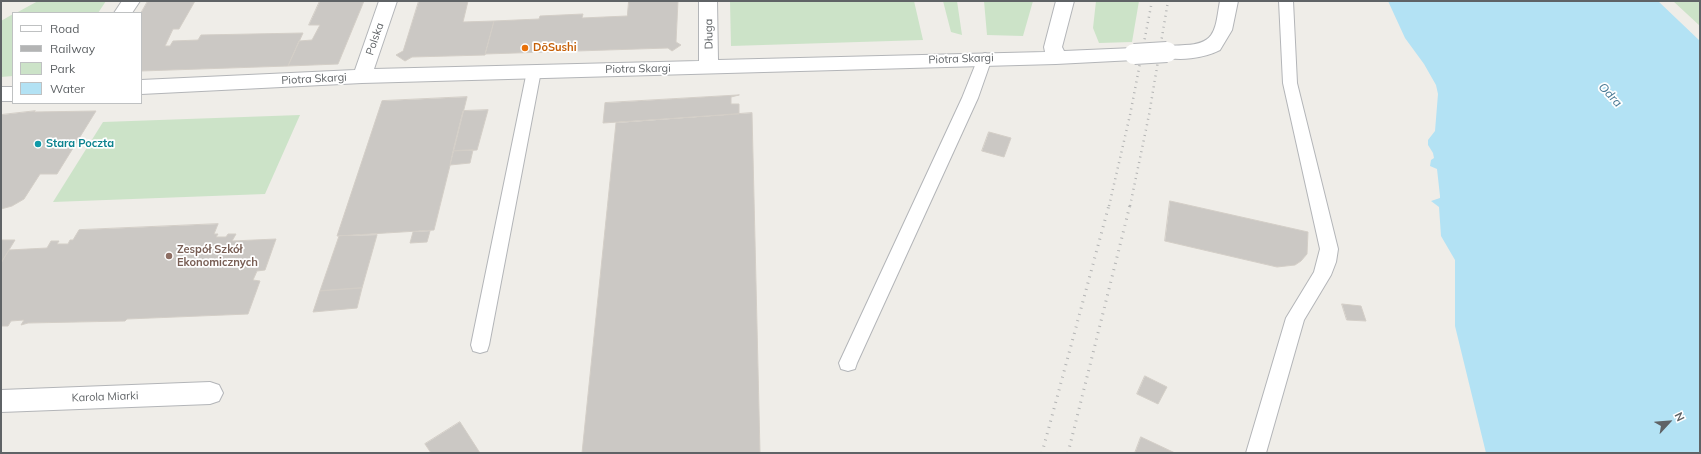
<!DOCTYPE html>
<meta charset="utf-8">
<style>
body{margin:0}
#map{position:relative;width:1701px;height:454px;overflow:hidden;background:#efede8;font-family:Mulish,sans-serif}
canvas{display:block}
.frame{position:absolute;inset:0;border:2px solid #5f6366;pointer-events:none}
.legend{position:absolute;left:12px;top:12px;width:130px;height:92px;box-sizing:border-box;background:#fff;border:1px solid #bfc1c2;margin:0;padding:5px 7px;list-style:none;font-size:12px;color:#5f6366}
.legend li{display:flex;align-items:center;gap:8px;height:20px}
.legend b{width:20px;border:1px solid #bfc1c2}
.north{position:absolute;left:1649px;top:402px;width:40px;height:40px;-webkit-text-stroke:3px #fff;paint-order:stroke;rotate:64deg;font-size:11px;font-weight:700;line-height:16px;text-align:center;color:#5f6366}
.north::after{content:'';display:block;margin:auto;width:14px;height:18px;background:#5f6366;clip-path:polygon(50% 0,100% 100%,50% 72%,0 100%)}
</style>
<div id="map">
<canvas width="1701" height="454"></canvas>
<div class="frame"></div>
<ul class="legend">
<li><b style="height:5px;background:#fff"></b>Road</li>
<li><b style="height:5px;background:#b3b4b4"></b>Railway</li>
<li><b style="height:11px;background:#cce3c8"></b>Park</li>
<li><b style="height:11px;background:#b3e2f4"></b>Water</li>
</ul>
<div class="north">N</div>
</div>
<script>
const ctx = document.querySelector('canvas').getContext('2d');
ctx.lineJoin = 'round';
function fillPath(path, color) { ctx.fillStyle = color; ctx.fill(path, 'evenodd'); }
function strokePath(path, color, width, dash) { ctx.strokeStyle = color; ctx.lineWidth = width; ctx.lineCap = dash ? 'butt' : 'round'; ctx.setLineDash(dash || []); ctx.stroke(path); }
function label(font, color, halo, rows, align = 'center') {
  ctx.font = font + ' Mulish,sans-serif'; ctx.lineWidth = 3.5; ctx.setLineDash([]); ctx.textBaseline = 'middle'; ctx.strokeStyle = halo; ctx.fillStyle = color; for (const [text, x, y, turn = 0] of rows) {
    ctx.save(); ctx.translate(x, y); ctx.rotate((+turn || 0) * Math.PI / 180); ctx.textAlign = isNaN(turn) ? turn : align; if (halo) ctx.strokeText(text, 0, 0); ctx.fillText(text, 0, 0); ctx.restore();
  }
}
fillPath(new Path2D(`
 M38 1H106L98 13H16Z
 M730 1H914L923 40 731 46Z
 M943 1H957L962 35 951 32Z
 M984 1H1033L1023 36 987 35Z
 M1096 1H1139L1132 42 1099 43 1093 28Z
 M1673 1H1700V26Z
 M13 14V76L1 77V21Z
 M300 115 265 194 53 202 103 122Z`), '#cce3c8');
fillPath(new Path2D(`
 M1388 1H1658L1700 41V453H1486L1455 326V260L1441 236 1439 207 1431 201 1440 198V196L1437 169 1430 166 1431 160 1434 158 1433 153 1428 145V140L1435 131 1438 94 1436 85 1424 64 1405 38Z`), '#b3e2f4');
const building = new Path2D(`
 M148 1H195L179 29H173L165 46H170L173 41 198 40 201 35 303 33 288 66 141 71V13Z
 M320 1H364L338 64 288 66 299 41 312 40 320 25H309Z
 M419 1H468L463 22 494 21 485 55 412 57 405 61 396 55 403 51Z
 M629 1H678L676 42 681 45 672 51 668 48 485 54 494 21 539 19 540 16 583 14 582 18 627 16Z
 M739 95 731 97V104H739V114L603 123 605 103Z
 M467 97 434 230 337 236 382 101Z
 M488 110 477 150 453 151 463 111Z
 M35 111 34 112 96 111 57 174H40L24 199 12 206 1 209V115Z
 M752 113 760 453H582L616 123Z
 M989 132 1011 138 1004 157 982 151Z
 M473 150 470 163 450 165 453 151Z
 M1170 201 1308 232 1307 254 1301 261 1295 265 1277 267 1165 241Z
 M218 224 214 234H218L216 237H226L228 234H236L232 241 276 239 265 270 257 271 253 280 260 281 248 314 127 319 125 321 28 323 21 325 24 320 11 321 8 326H1V263L9 250 47 248 51 241H59L57 244H68L70 240H73L79 230Z
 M430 231 427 242 410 243 413 232Z
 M377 235 362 288 320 291 339 236Z
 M1 240H15L1 263Z
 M362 288 357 308 313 312 320 291Z
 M1342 304 1361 306 1366 321 1347 320Z
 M1145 376 1167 387 1158 404 1137 394Z
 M460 422 480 453H431L425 444Z
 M1141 437 1175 453H1135Z`);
fillPath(building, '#cbc8c4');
strokePath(building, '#d3cec7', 1);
const lane = new Path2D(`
 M1279 1H1293L1297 83 1338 249 1336 262 1331 275 1304 320 1266 453H1246L1286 318 1314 272 1320 249 1283 83Z
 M985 53 990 55 992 58 978 98 857 363 855 369 848 371 841 369 839 363 962 98 978 58 980 55Z
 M534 66 539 67 541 71 489 345 487 351 480 353 473 351 471 345 527 71 529 67Z`);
const street = new Path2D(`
 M122 1H140L132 13H114Z
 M379 1H397L374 69 699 61V1H717L718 60 1045 52 1044 47 1056 1H1074L1062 47 1064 51 1134 48 1141 50 1143 54 1141 58 1134 60 1056 64 362 83 141 94V80L355 70Z
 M1220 1H1238L1232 30 1220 50C1204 58 1179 62 1160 56L1158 52 1160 48C1169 45 1177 46 1185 45 1217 44 1215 28 1220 1Z
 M1 87H13V101H1Z
 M210 382 219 385 223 393 219 401 210 404 1 412V390Z`);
strokePath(lane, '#b3b5b8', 2);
strokePath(street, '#b3b5b8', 2);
fillPath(lane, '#fff');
fillPath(street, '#fff');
strokePath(new Path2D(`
 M1109 206 1130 115 1152 1
 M1130 206 1149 115 1168 1`), '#b3b4b4', 2.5, [1, 4.5]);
strokePath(new Path2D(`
 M1042 453 1109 205
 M1068 453 1130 205`), '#b3b4b4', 3, [1, 5.5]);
const streetBridge = new Path2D(`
 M1134 54 1167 52`);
strokePath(streetBridge, '#b3b5b8', 22, []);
strokePath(streetBridge, '#fff', 20);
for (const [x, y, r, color] of [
 [525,48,4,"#e8710a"],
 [38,144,4,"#0f9aa8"],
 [169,256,4,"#8d6e63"]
]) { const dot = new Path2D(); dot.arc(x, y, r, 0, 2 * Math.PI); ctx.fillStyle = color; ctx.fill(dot); strokePath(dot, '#fff', 1.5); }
label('11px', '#5f6366', '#fff', [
 ["Długa",709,34,-91],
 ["Polska",375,39,-71],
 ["Piotra Skargi",961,59,-2],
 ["Piotra Skargi",638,69,-1],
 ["Piotra Skargi",314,79,-3],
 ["Karola Miarki",105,397,-2]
]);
label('bold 11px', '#c56008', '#fff', [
 ["DōSushi",533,48]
], 'left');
label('bold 11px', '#0d838f', '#fff', [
 ["Stara Poczta",46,144]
], 'left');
label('bold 11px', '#785e54', '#fff', [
 ["Zespół Szkół",177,250],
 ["Ekonomicznych",177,263]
], 'left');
label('italic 12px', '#4a7a95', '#fff', [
 ["Odra",1610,95,46]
]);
</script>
